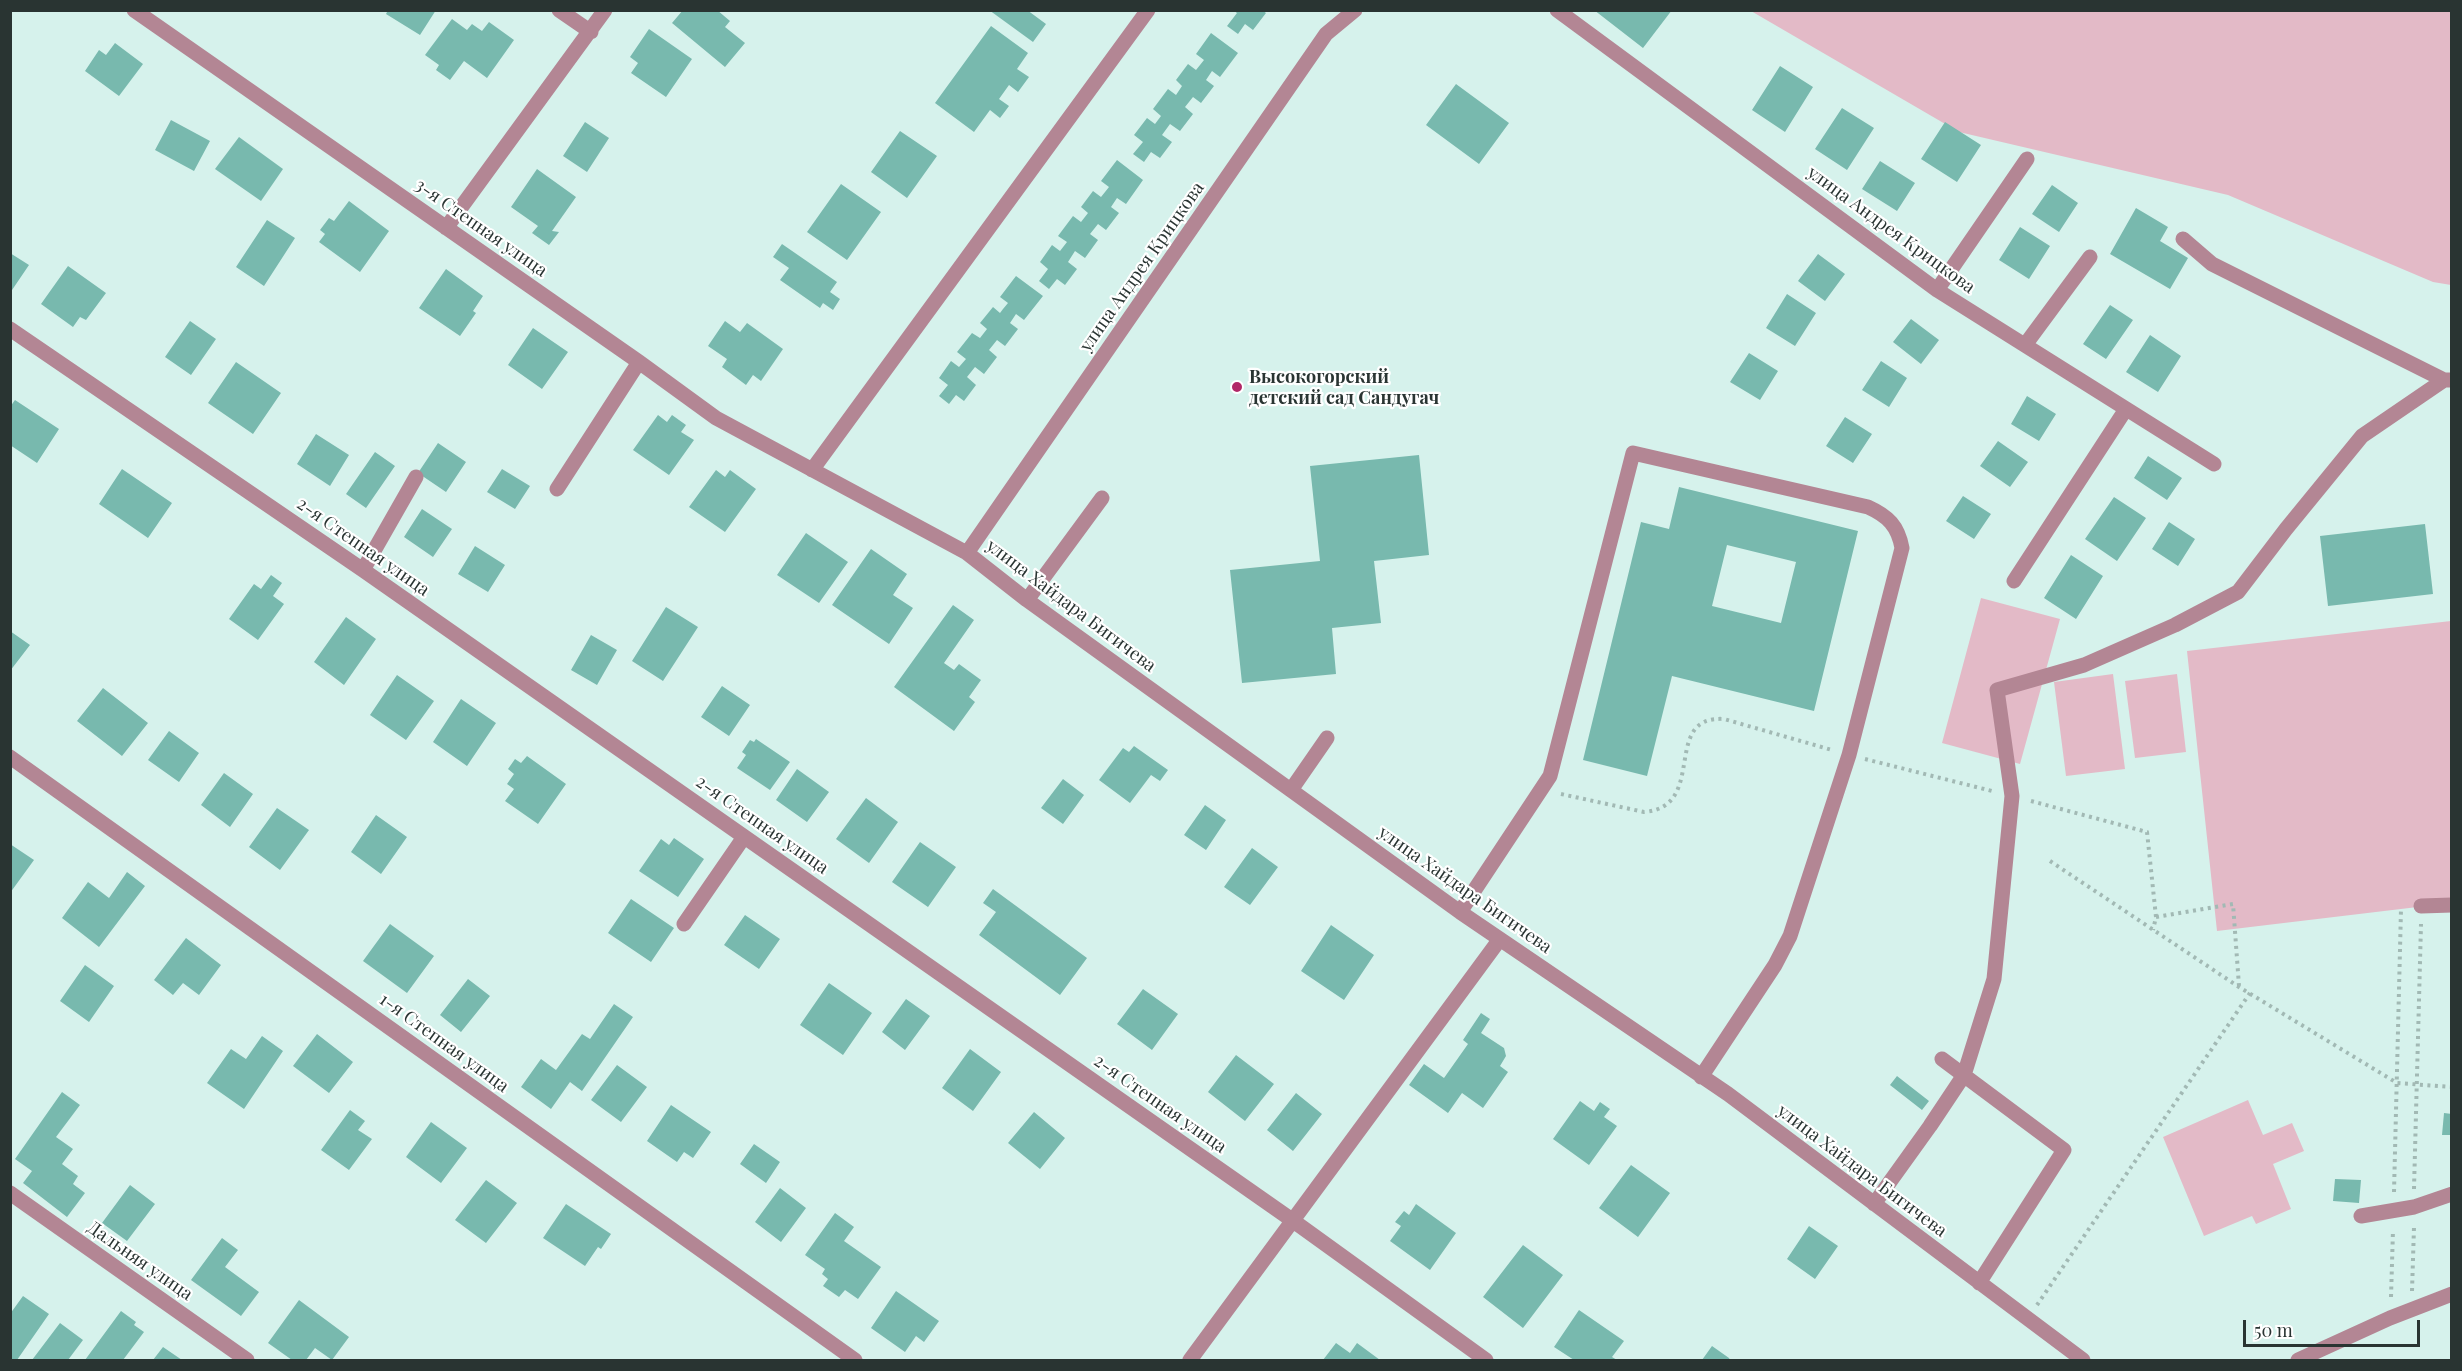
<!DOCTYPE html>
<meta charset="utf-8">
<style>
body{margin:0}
#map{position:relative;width:2462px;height:1371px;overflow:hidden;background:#d6f2ec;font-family:"Playfair Display",serif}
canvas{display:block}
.frame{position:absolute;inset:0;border:12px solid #293432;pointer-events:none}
.scale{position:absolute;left:2243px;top:1320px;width:177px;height:27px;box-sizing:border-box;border:3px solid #293432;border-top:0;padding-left:8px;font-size:18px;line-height:21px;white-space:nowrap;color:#293432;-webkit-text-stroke:4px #fff;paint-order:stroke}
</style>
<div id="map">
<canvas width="2462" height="1371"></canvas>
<div class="frame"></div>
<div class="scale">50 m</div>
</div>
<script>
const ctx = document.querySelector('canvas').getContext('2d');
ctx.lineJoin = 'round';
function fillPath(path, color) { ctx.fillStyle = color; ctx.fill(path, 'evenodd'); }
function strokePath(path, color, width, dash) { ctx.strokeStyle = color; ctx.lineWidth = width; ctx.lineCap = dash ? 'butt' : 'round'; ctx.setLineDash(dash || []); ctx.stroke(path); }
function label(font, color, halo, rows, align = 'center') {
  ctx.font = font + ' "Playfair Display",serif'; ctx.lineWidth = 4.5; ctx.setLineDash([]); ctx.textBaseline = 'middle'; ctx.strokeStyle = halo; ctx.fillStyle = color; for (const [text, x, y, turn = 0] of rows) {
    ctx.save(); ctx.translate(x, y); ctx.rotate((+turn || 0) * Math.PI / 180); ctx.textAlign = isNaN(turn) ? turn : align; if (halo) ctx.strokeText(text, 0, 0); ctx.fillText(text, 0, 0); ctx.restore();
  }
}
fillPath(new Path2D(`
 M1751 11H2451V285L2433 282 2228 195 1959 132Z
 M1981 598 2060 619 2020 764 1942 743Z
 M2451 621V903L2217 931 2187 651Z
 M2113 674 2125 769 2066 776 2054 682Z
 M2177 674 2186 752 2135 758 2125 681Z
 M2248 1100 2263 1135 2292 1123 2304 1151 2273 1164 2291 1209 2256 1224 2252 1216 2204 1236 2163 1137Z`), '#e3bac7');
fillPath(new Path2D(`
 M388 10H436L420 35 386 14Z
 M683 10H717L730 21 725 27 745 43 725 67 672 23Z
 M989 10H1027L1046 24 1033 42Z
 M1233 10H1262L1266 13 1253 30 1245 24 1238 34 1227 26 1237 13Z
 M1594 10H1672L1643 48Z
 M452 19 467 30 472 24 482 31 489 22 514 40 487 78 464 61 450 80 436 70 439 65 425 55Z
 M991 26 1028 53 1017 69 1029 77 1018 92 1009 85 999 99 1009 106 1000 118 990 110 974 132 935 103Z
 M649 29 692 59 666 97 631 73 638 63 630 57Z
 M1211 33 1238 53 1220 77 1212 71 1206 80 1214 86 1201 103 1193 97 1185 107 1193 114 1180 131 1170 124 1162 135 1172 142 1160 158 1151 152 1144 162 1133 154 1143 142 1134 135 1147 118 1155 124 1161 116 1153 109 1168 89 1176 95 1182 86 1176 80 1188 64 1196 70 1204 60 1196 54Z
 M115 43 143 64 119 96 85 71 99 50 106 55Z
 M1780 66 1813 87 1785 132 1752 110Z
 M1456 84 1509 123 1479 164 1426 125Z
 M1842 108 1874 128 1847 170 1815 149Z
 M171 120 210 141 194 171 155 150Z
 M585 122 609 138 587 172 563 156Z
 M1945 122 1981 145 1957 182 1921 159Z
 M900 131 937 156 907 198 871 172Z
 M239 137 283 169 261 201 215 169Z
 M1117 160 1143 180 1126 204 1117 198 1111 207 1119 213 1106 230 1098 224 1090 234 1098 240 1085 258 1075 251 1068 262 1077 269 1065 285 1057 279 1049 289 1039 281 1048 269 1040 262 1052 245 1060 251 1067 242 1058 236 1073 216 1081 222 1088 213 1081 207 1093 191 1101 197 1109 187 1101 181Z
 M1880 161 1915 183 1897 211 1862 189Z
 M537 169 576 197 552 231 559 232 549 245 532 233 538 226 511 207Z
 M841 184 881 212 847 260 807 232Z
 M2052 185 2078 203 2059 232 2032 214Z
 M349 201 389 231 360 272 319 242 325 234 320 230 329 218 334 221Z
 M2136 208 2168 227 2160 241 2188 258 2170 289 2110 254Z
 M267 220 295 238 264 286 236 267Z
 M2020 227 2050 246 2029 279 1999 260Z
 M782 244 837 282 830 292 840 299 833 310 823 303 820 308 780 280 789 268 773 257Z
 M10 253 29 265 10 293Z
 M1818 254 1845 274 1825 301 1798 281Z
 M68 266 106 293 86 320 80 317 73 327 41 304Z
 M446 269 483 296 473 311 476 313 460 336 419 308Z
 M1016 276 1043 296 1024 320 1016 314 1010 323 1018 329 1005 346 997 340 989 350 997 357 984 374 975 367 967 377 976 385 964 401 956 395 949 404 939 396 948 385 939 378 951 361 959 367 966 359 957 352 972 333 980 338 987 329 980 323 993 307 1000 313 1003 309 1008 303 1000 297Z
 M1787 294 1816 313 1795 346 1766 328Z
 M2110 305 2133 320 2106 359 2083 344Z
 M1911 319 1939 340 1921 364 1893 342Z
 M190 321 216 339 191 375 165 357Z
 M725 321 740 332 747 323 783 349 761 381 753 375 746 385 722 367 727 359 708 346Z
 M533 328 568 352 542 389 508 365Z
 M2150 335 2181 356 2158 392 2126 372Z
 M1749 353 1778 371 1760 400 1730 382Z
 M1881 361 1907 378 1889 407 1862 390Z
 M236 362 281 393 253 434 208 403Z
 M2027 396 2056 414 2039 441 2011 424Z
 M15 400 59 429 37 463 10 445V407Z
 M658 415 667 422 672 415 686 425 681 432 694 440 669 475 633 450Z
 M1845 417 1872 434 1853 463 1826 446Z
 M316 434 349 455 330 486 297 464Z
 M1998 441 2028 462 2010 487 1980 466Z
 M438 443 466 462 446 492 418 473Z
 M375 452 395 466 366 508 346 494Z
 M1419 455 1429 555 1374 561 1381 623 1332 628 1336 674 1242 683 1230 570 1320 561 1310 466Z
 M2148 456 2182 478 2167 500 2134 478Z
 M122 469 172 503 148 538 99 504Z
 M502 469 530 486 515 509 487 492Z
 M716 470 725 477 730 470 756 489 725 532 689 507Z
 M1679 487 1858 531 1814 711 1672 676 1647 776 1583 760 1641 522 1669 529ZM1727 545 1796 562 1781 623 1712 606Z
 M1963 496 1991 514 1974 539 1946 521Z
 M2114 497 2146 518 2117 561 2085 539Z
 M422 509 452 529 433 557 404 537Z
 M2169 522 2195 539 2178 566 2152 549Z
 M2425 524 2433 594 2328 606 2320 536Z
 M806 533 848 562 819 603 777 575Z
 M475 546 505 565 488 592 458 574Z
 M871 549 907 574 893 595 913 608 889 644 832 605Z
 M2071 555 2103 576 2076 619 2044 598Z
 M271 575 282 583 273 596 284 604 258 640 229 619 254 584 261 589Z
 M953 605 974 620 944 663 954 670 959 664 981 680 969 697 975 702 954 731 894 687Z
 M666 607 698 627 663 681 632 661Z
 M346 617 376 639 344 685 314 662Z
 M10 631 30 645 10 671Z
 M591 635 617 650 597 685 571 670Z
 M397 675 434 701 406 740 370 715Z
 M722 686 750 705 729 736 701 717Z
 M103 688 148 723 122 756 77 721Z
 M461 699 496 723 467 766 433 742Z
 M169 731 199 753 179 782 148 760Z
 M756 739 790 762 770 790 737 768 746 755 742 752 750 740 754 742Z
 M1134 746 1168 770 1160 781 1151 775 1130 803 1099 780 1123 748 1129 752Z
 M527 756 566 784 538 824 505 801 514 789 507 784 514 774 508 769 515 759 521 763Z
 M797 769 829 792 807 822 776 800Z
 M224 773 253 794 230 827 201 805Z
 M1063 779 1084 795 1063 824 1041 808Z
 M866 798 898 822 869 863 836 839Z
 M1205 805 1226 820 1206 850 1184 835Z
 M277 808 309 830 280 870 249 847Z
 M376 815 407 837 381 874 351 852Z
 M674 838 704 859 678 897 639 871 661 839 669 845Z
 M920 842 956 867 928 907 892 882Z
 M10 844 34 860 10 893Z
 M1252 848 1278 867 1250 905 1224 887Z
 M127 872 145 886 99 947 62 918 88 882 109 898Z
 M993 889 1087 958 1060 995 979 935 996 912 983 903Z
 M631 899 674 928 651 962 608 933Z
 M745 915 780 939 759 969 724 945Z
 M390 924 434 956 407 993 363 961Z
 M1331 925 1374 955 1344 1000 1301 971Z
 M186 938 221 965 199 995 183 983 173 995 154 980Z
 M85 965 114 986 89 1022 60 1001Z
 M468 979 490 996 461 1032 440 1015Z
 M829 983 872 1013 843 1055 800 1025Z
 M1143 989 1178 1014 1152 1050 1117 1024Z
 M906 999 930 1016 905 1050 882 1032Z
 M614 1004 633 1017 582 1091 570 1082 551 1109 521 1087 541 1059 556 1070 582 1034 590 1039Z
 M1481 1013 1490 1019 1481 1033 1504 1048 1506 1056 1500 1066 1508 1072 1483 1108 1462 1093 1448 1113 1409 1085 1424 1064 1444 1078 1468 1044 1463 1040Z
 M317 1034 353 1062 329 1093 293 1066Z
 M262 1036 283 1051 244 1109 207 1083 231 1049 246 1059Z
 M970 1049 1001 1072 973 1111 942 1088Z
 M1236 1055 1274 1084 1245 1121 1208 1092Z
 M617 1065 647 1087 621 1122 591 1100Z
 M1897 1076 1929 1101 1922 1110 1890 1085Z
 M62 1092 80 1105 56 1137 73 1149 62 1164 78 1176 73 1184 85 1193 67 1217 23 1183 32 1171 15 1159Z
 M1296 1093 1322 1114 1293 1151 1267 1130Z
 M1580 1101 1594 1111 1600 1102 1610 1109 1604 1117 1617 1126 1589 1165 1553 1139Z
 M671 1105 711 1132 693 1158 684 1152 677 1162 647 1141Z
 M350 1110 365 1121 358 1130 372 1139 349 1170 321 1150Z
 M1034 1112 1065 1138 1040 1169 1008 1143Z
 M2444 1113 2452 1114V1135H2442Z
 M431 1122 467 1148 441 1183 406 1157Z
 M754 1144 780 1162 766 1183 740 1164Z
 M1631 1165 1670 1193 1638 1237 1599 1208Z
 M2335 1179 2361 1180 2359 1203 2333 1201Z
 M486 1180 517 1203 486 1243 455 1220Z
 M130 1185 155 1204 127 1241 102 1223Z
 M780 1188 806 1208 781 1242 755 1222Z
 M566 1204 611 1234 601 1249 598 1247 585 1266 543 1238Z
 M1416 1204 1456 1233 1430 1270 1390 1241 1401 1226 1395 1222 1404 1211 1409 1215Z
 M835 1213 854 1227 844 1241 881 1267 858 1299 845 1290 839 1297 823 1286 828 1279 822 1274 825 1269 805 1255Z
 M1809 1226 1838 1246 1815 1279 1787 1259Z
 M222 1238 238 1250 225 1267 259 1292 241 1316 191 1280Z
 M1523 1245 1563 1275 1523 1328 1483 1297Z
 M896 1291 939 1321 924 1342 916 1336 905 1352 871 1328Z
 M23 1296 49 1314 17 1360H10V1314Z
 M299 1300 349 1337 332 1360 315 1348 306 1360H292L268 1343Z
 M1579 1310 1624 1341 1612 1357 1617 1360H1574L1554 1347Z
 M121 1311 136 1322 134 1325 144 1332 123 1360H85Z
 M60 1323 83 1340 68 1360H32Z
 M1336 1343 1350 1353 1357 1343 1380 1360H1323Z
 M1712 1346 1729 1358 1730 1360H1702Z
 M163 1347 182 1360H153Z`), '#78b9ae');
strokePath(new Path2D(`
 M1865 759 1992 791
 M1561 794 1644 812C1709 807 1660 715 1724 719L1832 750
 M2031 801 2147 832 2156 917 2153 930
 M2050 861 2239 987 2397 1083 2452 1087
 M2156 917 2233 904 2239 986
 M2414 1189 2421 924
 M2394 1192 2401 909
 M2412 1291 2414 1227
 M2391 1297 2393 1230
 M2037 1305 2250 993`), '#a2b9b4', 4, [3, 4.5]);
strokePath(new Path2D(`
 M134 10 639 362 716 418 967 553 1027 600 1460 912 1728 1094 2083 1360
 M559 10 591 32
 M1557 10 1937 290 2214 464
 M446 228 605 10
 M2183 239 2212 264 2444 380H2452
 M1937 290 2027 159
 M10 329 363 570 1292 1220 1486 1360
 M2025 345 2090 257
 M812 470 1148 10
 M557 489 639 362
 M967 553 1326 34 1355 10
 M363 570 416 477
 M2014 581 2126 409
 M1027 600 1102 498
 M10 757 855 1360
 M1291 790 1327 738
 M2421 906 2452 905
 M1460 912 1550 776 1633 453 1868 507C1888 516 1898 526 1902 548L1849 755 1790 936 1775 965 1701 1077
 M684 924 744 837
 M1942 1059 2064 1150 1979 1283
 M10 1193 247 1360
 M1874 1204 1930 1126 1964 1075 1994 979 2012 796 1997 690 2084 665 2175 625 2238 592 2286 529 2362 436 2444 380
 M2361 1216 2414 1207 2452 1194
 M1190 1360 1500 939
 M2298 1360 2390 1318 2452 1294`), '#b38694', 15);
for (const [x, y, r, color] of [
 [1237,387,6,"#b12767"]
]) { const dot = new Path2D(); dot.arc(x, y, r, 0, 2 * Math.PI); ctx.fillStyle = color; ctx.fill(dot); strokePath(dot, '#fff', 2); }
label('18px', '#293432', '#fff', [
 ["3-я Степная улица",481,228,35],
 ["улица Андрея Крицкова",1891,230,36],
 ["улица Андрея Крицкова",1142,267,-55],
 ["2-я Степная улица",363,547,35],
 ["улица Хайдара Бигичева",1071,606,37],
 ["2-я Степная улица",762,825,35],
 ["улица Хайдара Бигичева",1465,890,35],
 ["1-я Степная улица",444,1043,36],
 ["2-я Степная улица",1160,1104,35],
 ["улица Хайдара Бигичева",1862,1171,37],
 ["Дальняя улица",140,1261,35]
]);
label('bold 18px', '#293432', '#fff', [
 ["Высокогорский",1249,377],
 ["детский сад Сандугач",1249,398]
], 'left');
</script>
